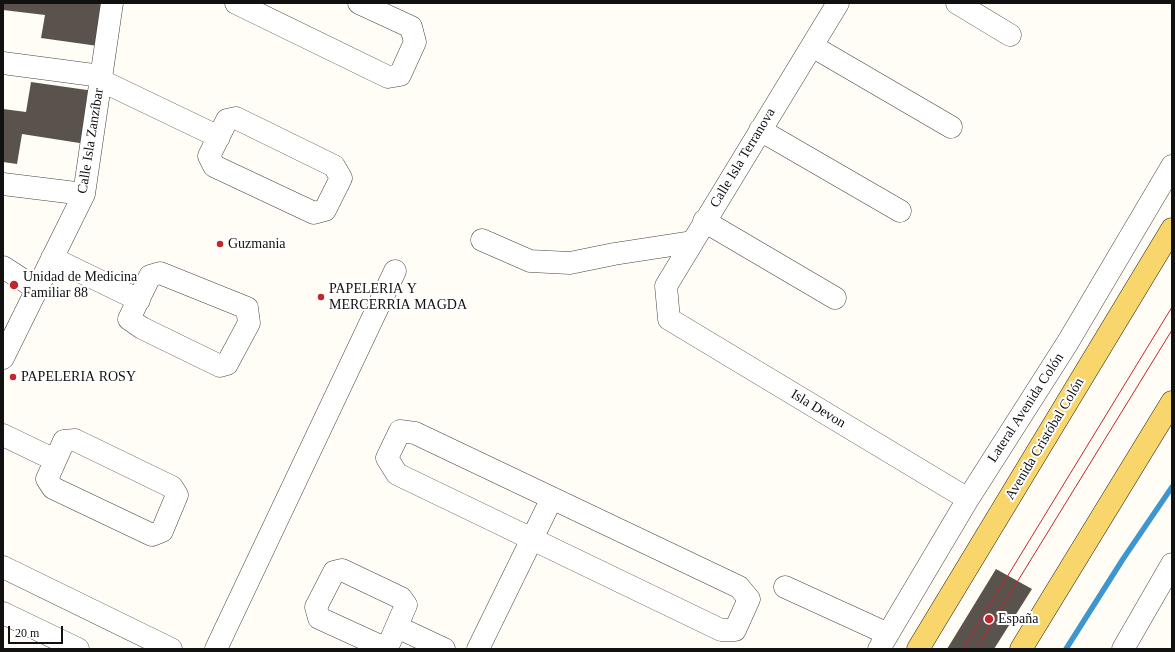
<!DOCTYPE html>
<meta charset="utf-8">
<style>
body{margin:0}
#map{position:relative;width:1175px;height:652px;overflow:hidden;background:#fffdf5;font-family:"Times New Roman",serif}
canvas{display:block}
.frame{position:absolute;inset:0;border:4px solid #111;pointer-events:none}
.scale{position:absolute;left:8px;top:626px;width:55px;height:18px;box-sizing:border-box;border:2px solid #111;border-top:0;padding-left:5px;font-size:12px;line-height:14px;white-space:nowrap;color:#111;-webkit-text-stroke:3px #fff;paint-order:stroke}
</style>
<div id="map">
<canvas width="1175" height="652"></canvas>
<div class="frame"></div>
<div class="scale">20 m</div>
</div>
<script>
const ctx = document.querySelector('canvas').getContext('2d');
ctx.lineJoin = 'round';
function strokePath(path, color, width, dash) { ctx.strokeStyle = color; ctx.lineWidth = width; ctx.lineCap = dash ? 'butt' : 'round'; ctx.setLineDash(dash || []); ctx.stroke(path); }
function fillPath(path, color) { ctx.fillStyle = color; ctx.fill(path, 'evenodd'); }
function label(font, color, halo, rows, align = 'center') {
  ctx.font = font + ' "Times New Roman",serif'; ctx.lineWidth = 4; ctx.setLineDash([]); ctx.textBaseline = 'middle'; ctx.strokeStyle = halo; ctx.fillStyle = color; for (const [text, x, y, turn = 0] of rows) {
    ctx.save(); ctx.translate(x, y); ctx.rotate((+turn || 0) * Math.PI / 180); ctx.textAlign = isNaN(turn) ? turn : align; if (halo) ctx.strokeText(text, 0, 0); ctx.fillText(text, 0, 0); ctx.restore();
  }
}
strokePath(new Path2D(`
 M1066 649 1123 559 1172 487`), '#3f96cf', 5.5);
fillPath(new Path2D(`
 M3 3H104L98 46 41 38 45 15 3 10Z
 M31 82 94 91 86 144 22 134 17 164 3 162V109L26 112Z
 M996 569 1032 589 994 649H947Z`), '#5a524d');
const minor = new Path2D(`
 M236 3 388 77 400 75 415 42 411 27 359 3
 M838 3 666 286 669 319 968 499
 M957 3 1010 35
 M812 46 951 127
 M3 63 101 76
 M100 80 219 137
 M236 118 334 166 341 178 325 210 314 213 214 166 209 156 227 120Z
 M760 130 900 211
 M3 184 84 194
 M704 221 835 298
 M482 240 530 261 570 263 614 254 692 242
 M52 258 139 300
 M3 267 37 289
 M160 273 247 308 249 323 227 364 220 366 142 328 129 319 150 276Z
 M3 358 84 194 112 3
 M400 431 415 433 739 587 749 599 735 630H721L397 474 387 458Z
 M3 435 55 460
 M75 440 172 487 177 495 162 531 152 535 53 488 47 479 64 441Z
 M3 567 171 649
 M342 570 401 598 406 605 388 646 378 645 319 618 316 607 334 572Z
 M785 587 888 634
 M3 613 78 649
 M397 627 444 649
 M216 649 395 271
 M478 649 552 498
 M879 649 968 499 1068 342 1172 166
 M1123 649 1172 564`);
const major = new Path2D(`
 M918 649 1172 229
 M1021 649 1172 402`);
strokePath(minor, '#444', 23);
strokePath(major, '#222', 23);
strokePath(minor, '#fff', 22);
strokePath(major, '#f9d66b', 22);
strokePath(new Path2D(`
 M963 649 1172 307
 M976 649 1172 330`), '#c4262e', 1);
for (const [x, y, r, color] of [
 [220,244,4,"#c4262e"],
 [14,285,5,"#c4262e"],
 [321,297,4,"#c4262e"],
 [13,377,4,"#c4262e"],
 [989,619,5,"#c4262e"]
]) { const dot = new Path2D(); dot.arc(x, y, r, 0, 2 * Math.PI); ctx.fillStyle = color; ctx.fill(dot); strokePath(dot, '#fff', 1.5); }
label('14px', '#111', '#fff', [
 ["Calle Isla Zanzíbar",91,141,-81],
 ["Calle Isla Terranova",743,158,-59],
 ["Lateral Avenida Colón",1026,408,-57],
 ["Isla Devon",818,409,31],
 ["Avenida Cristóbal Colón",1045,439,-59]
]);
label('14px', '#111', '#fff', [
 ["Guzmania",228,244],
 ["Unidad de Medicina",23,277],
 ["Familiar 88",23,293],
 ["PAPELERIA Y",329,289],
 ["MERCERRIA MAGDA",329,305],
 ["PAPELERIA ROSY",21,377],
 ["España",998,619]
], 'left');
</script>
